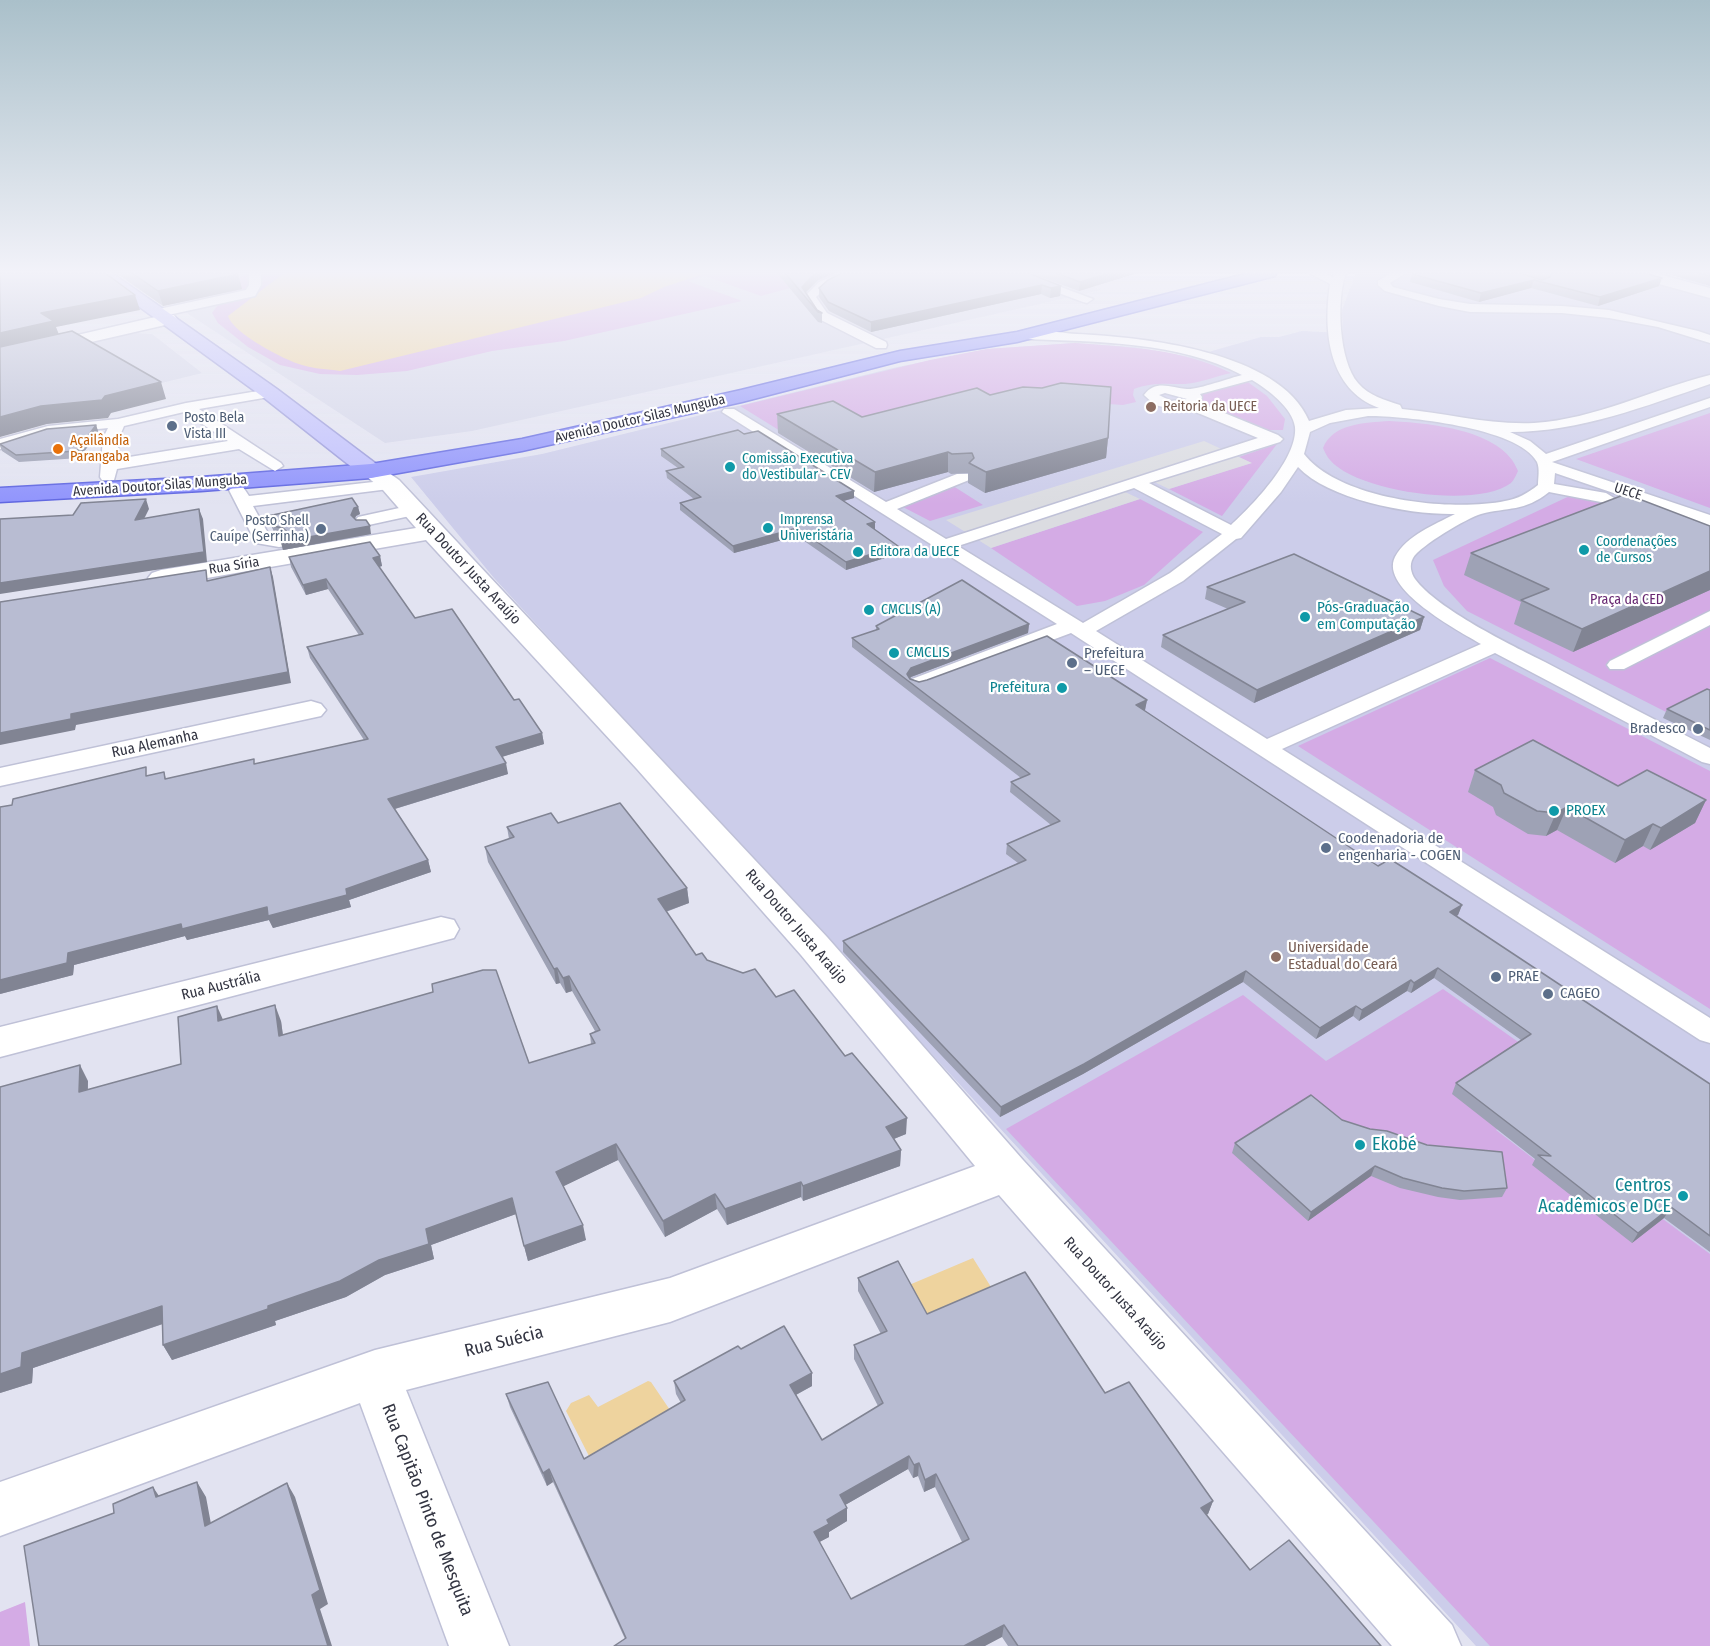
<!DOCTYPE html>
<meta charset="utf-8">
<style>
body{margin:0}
canvas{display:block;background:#e2e3f1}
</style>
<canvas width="1710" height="1646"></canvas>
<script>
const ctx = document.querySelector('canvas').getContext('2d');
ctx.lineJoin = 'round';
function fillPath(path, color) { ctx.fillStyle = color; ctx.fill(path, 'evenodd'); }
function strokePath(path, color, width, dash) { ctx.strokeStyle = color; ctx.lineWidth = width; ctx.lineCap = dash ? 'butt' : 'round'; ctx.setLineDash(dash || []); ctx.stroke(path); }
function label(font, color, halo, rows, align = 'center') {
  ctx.font = font + ' "Fira Sans Condensed",sans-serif'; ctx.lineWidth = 4.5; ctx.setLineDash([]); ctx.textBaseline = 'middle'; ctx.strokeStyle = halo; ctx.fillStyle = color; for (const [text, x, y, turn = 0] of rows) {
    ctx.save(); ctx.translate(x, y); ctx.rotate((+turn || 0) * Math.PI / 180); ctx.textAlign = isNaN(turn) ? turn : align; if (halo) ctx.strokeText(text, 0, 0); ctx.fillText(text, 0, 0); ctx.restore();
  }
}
fillPath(new Path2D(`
 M126 273H1043L1102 290 472 431 385 443Z
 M135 333 152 334 202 373 0 423V364Z`), '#d4d6e9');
fillPath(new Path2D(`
 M1356 273H1619L1710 297V1646H1476L494 578 411 477 542 454 893 368 987 349 1075 343 1135 347 1191 357 1261 337H1279L1302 331 1343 333 1342 310Z`), '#cccdea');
fillPath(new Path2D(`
 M249 273H845L761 296 705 276 688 281 742 301 564 341 492 351 407 371 357 375 320 374 280 365 248 347 218 323 212 313 238 278Z
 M1075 343C1128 347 1183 349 1231 373 1217 376 1200 383 1185 384 1167 384 1152 382 1134 389L1133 395 1136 402 1123 405 1066 401 811 450 740 406 930 360 987 349Z
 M1245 380 1267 396 1285 419 1283 430H1263L1202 404V390Z
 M1710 413V508L1576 459Z
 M1389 421C1427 423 1503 429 1518 471 1516 475 1514 480 1511 483 1477 509 1357 492 1330 460 1327 457 1325 452 1323 448 1333 423 1365 423 1389 421Z
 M1277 444 1222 516 1169 489 1251 463 1239 457Z
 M950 484 983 505 930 521 903 507Z
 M1576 493 1710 545V700L1668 713 1467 611 1444 586 1433 560Z
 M1140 499 1203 532 1144 585 1105 601 1077 606 991 548Z
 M1490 658 1710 771V1009L1298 746Z
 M1443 989 1568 1077 1496 1130 1600 1210 1625 1191 1710 1254V1646H1490L1006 1129 1243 995 1326 1061Z
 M25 1602 30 1646H0V1612Z`), '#d4abe5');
fillPath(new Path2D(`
 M1204 441 1252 463 1169 489 1152 481 1123 491 1140 499 991 548 946 520Z`), '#dbdce1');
fillPath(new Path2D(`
 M284 273H706L664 287 641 298 340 371C328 369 314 369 302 365 284 360 233 333 228 316Z
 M973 1258 991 1287 926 1315 909 1285Z
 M648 1381 651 1382 672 1413 590 1458 566 1411 571 1403 589 1395 598 1407Z`), '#eed39e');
const lane = new Path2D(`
 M249 273H261V285L255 296 159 317 153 313 159 309 246 290 249 285Z
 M841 273H860L827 287 816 297 827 313 886 342 887 345 886 348H876L819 319 804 297 819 282Z
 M1005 273H1023L1093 299 1087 303 1083 302Z
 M1309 273H1325L1333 277 1334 273H1346C1336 300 1339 361 1358 383 1369 396 1385 400 1400 405L1402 409C1446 413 1488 425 1534 423 1596 419 1650 390 1710 375V384C1645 406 1581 432 1510 432L1530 441 1546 454 1710 398V407L1552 462 1710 515V526L1555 473 1554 484 1606 493 1614 498 1606 503 1549 492C1524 512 1508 507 1481 514 1467 518 1420 546 1413 558 1409 565 1411 573 1415 579 1437 609 1511 645 1545 662 1600 691 1655 720 1710 748V764L1702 762 1495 653 1282 749 1710 1018V1043L1700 1040 1071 633 926 687 919 689 912 687 909 683 912 679 1057 624 722 412 724 409H734L886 502 957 474H969L971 477 969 480 897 509 946 539 1258 438 1186 408 1171 409 1155 405 1144 395C1156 379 1171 388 1187 389 1197 390 1230 378 1242 375 1178 341 1096 342 1026 339L1021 338 1020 335 1021 332C1038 328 1060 333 1077 334 1142 337 1280 351 1309 421L1346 410 1379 408C1328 389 1323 331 1330 284ZM1252 380C1267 389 1293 408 1295 427 1298 458 1253 505 1231 525L1149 483 1280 442 1283 439 1278 435 1200 403 1202 397 1200 394ZM1165 393 1187 399 1171 401 1159 395ZM1368 416C1404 416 1518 427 1537 462 1540 469 1538 478 1538 485 1528 493 1518 499 1505 501 1451 512 1340 500 1304 454L1310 432 1330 423ZM1298 467C1329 500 1411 515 1455 514 1434 525 1407 535 1395 557 1379 589 1459 631 1481 644L1267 739 1096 631 1183 581 1236 539 1241 538 1281 492ZM1134 488 1222 534 1170 573 1083 623 958 546Z
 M1391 273H1406L1390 283 1393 287 1439 299 1470 304 1562 306 1609 310 1698 331 1710 335V343L1658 327 1609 318 1562 313 1470 312 1439 306 1385 291 1378 285V281Z
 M270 389 275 390 277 393 275 396 199 409 281 463 283 466 275 471 239 449 117 469 114 480H102L100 477 103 438 108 428 49 434 0 449V439L48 426 118 419 186 403ZM184 412 228 441 117 459 119 438 124 426Z
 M391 480 399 485 397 488 253 506 269 535 285 538 288 542 285 546 279 547 256 543 229 490 237 485 243 487 249 496Z
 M413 505 419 506 421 510 419 514 364 526 358 525 355 521 358 517Z
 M1710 611V625L1624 669H1610L1607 665 1610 661Z`);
const street = new Path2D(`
 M1628 273H1655L1710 288V298L1630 276Z
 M168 314 174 315 177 319 174 323 0 363V353Z
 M371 464 379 466 399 480 827 937 1023 1160 1452 1625 1461 1646H1392L999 1195 670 1322 406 1390 509 1646H449L360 1403 0 1536V1482L375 1350 670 1278 975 1166 801 955 637 769 426 540 161 586 152 583 148 578 152 573 161 570 416 528 383 490 360 471 363 466Z
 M311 701 321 704 326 710 321 716 0 786V768Z
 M441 917 454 920 459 929 454 938 0 1057V1027Z`);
const secondary = new Path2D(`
 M93 273H112L277 389 379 466 382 471 379 476 371 478 363 476 263 397Z`);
const primary = new Path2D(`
 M1249 273H1277L1275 276 1017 342 900 361 742 402 522 451 371 478 201 491 0 502V488L201 477 371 464 522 439 741 390 900 351 1017 332Z`);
strokePath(lane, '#bfc1d7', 3);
strokePath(street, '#bfc1d7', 3);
strokePath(secondary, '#9899da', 3);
strokePath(primary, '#6067e1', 3);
fillPath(lane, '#fff');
fillPath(street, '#fff');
fillPath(secondary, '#c0c0fd');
fillPath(primary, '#9094fc');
fillPath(new Path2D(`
 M116 273H237L238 274 242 289 163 306Z
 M777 273H835L818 280 805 293 817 310 822 313V323L818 322Z
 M842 273 1061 286 1060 296 1050 298 1041 294 871 332 829 311 819 297V288Z
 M1030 273H1137L1079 291Z
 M1524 273H1645L1659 286 1598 306 1531 288 1479 302 1410 282 1412 274 1541 279Z
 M1664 273H1710V286Z
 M990 395 1108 438 1106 458 985 493 968 483V473L951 474 948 472 874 492 778 433 777 414 862 417Z
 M96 425 98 431 80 458 19 462 2 451 0 446V444Z
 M661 449 854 498 844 501 875 522 874 529 898 546V554L846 570 797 536 734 553 680 510V503L694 499 667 478 666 471 678 468 661 456Z
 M358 507 360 514 356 516 355 519 371 534 283 550 281 542 286 536 275 534 270 523 268 516Z
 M1710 526V590L1573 652 1514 624 1521 602 1464 575 1471 553Z
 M380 556 382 566 379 567 415 618 514 700 542 733 544 744 502 757 508 774 395 809 428 860 431 872 349 900 351 907 273 928 269 920 187 940 185 936 74 965 73 975 0 994 150 775 164 772 166 779 255 764 364 740 310 658 307 647 359 635 328 589 306 595 291 567 289 557Z
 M1207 587 1424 617 1420 630 1254 703 1161 647 1163 635 1228 609 1205 599Z
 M1029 624 1028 633 911 677 910 678 919 682 1147 700 1145 710H1144L1378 866 1462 905 1458 915 1456 916 1710 1084V1252L1664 1218 1632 1243 1532 1165 1535 1159 1452 1094 1456 1083 1521 1040 1434 978 1411 993 1407 991 1359 1021 1353 1016 1316 1039 1243 982 1083 1074 1000 1117 843 952V941L1018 863 1006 854 1007 844 1051 825 1010 792 1011 782 1021 778 852 647V638L876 630V626Z
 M1710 690V740L1663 718 1667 709Z
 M1475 770 1618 786 1706 800 1695 823 1650 850 1643 846 1615 863 1557 830 1546 836 1528 834 1496 815 1493 807 1468 792Z
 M558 823 687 888 689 903 666 912 696 955 707 960 776 997 845 1056 906 1134 894 1139 901 1150 900 1166 803 1201 801 1197 727 1225 717 1209 665 1237 618 1160 563 1186 586 1240 528 1261 516 1214 431 1245 434 1259 385 1275 346 1297 275 1321 276 1325 172 1360 163 1345V1324L33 1368 32 1383 0 1393 88 1081V1090L181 1064 223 1019 281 1021 283 1035 529 1063 591 1044 590 1034 595 1031 572 991 566 993 560 983 556 984 488 862 485 847 509 839 507 827Z
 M1342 1120 1507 1188 1502 1197 1460 1200 1438 1197 1400 1188 1371 1176 1308 1221 1232 1153 1235 1143Z
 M858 1278 927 1314 1105 1393 1213 1501 1208 1514 1206 1515 1250 1570 1381 1646H1008L1002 1637 625 1639 553 1482 547 1486 510 1407 506 1394 584 1459 681 1403 676 1394 674 1381 741 1349 812 1386 796 1395 822 1440 878 1406 854 1359V1345L881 1334 858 1291ZM908 1469 913 1478 918 1476 924 1492 935 1487 962 1542 851 1599 819 1542 829 1537V1532L847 1521V1508L845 1505Z`), '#9ea2b5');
fillPath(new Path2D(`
 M815 273H835L818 280 803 295 802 287Z
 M1109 273H1137L1079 291 1080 282Z
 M238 274 242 289 163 306 158 291Z
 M1662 278 1659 286 1598 306 1600 297Z
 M1534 280 1531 288 1479 302 1481 293Z
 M1042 285 1041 294 871 332V322Z
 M1061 286 1060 296 1050 298 1051 288Z
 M135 295 140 310 56 327 60 337 0 351V333L41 313Z
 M161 382 166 399 111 413 108 418 47 424 0 437V417L41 406 105 396Z
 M96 425 98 431 80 458 77 451Z
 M1108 438 1106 458 985 493 986 472Z
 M948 452V472L874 492 875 472Z
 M854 491V498L836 503V496Z
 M146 499 149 509 139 529 135 520Z
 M358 507 360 514 356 516 353 522 351 515 354 508Z
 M199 509 203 519 207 562 0 594V583Z
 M875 522V529L867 531V524Z
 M370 526 371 534 283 550 281 542Z
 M797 528V536L734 553 733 546Z
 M898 546V554L846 570V562Z
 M380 556 382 566 375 568 373 558Z
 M270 567 273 577 291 683 76 725 75 730 0 745V733L71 714Z
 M1710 571V590L1573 652 1582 629Z
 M326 579 328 589 306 595 303 585Z
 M1424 617 1420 630 1254 703 1257 690Z
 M1029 624 1028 633 911 677 908 681 907 674 911 668Z
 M1147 700 1145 710 1134 714 1136 705Z
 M542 733 544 744 498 758 496 747Z
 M506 763 508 774 391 810 388 799Z
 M1706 800 1695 823 1650 850 1661 828Z
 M1567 807 1557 830 1546 836 1556 813Z
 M1653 824 1643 846 1615 863 1625 840Z
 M428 860 431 872 349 900 351 907 273 928 269 920 187 940 185 936 74 965 73 975 0 994V980L68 953 181 924 267 907 346 889Z
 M687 888 689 903 659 914 658 899Z
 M1462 905 1458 915 1447 923 1450 912Z
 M557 968 560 983 556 984 554 969Z
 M1438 968 1434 978 1411 993 1414 983Z
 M1246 971 1243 982 1083 1074 1000 1117 1001 1107Z
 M569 976 572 991 566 993 563 978Z
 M1411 980 1407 991 1359 1021 1362 1010Z
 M275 1005 281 1021 285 1052 279 1036Z
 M217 1006 224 1022 218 1021Z
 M1356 1006 1353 1016 1316 1039 1320 1028Z
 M80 1065 88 1081 87 1108 79 1092Z
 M907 1118 906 1134 886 1142V1127Z
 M616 1144 618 1160 560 1188 556 1172Z
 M901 1150 900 1166 803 1201V1186Z
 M1375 1166 1371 1176 1308 1221 1311 1212Z
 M801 1182V1197L727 1225 725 1209Z
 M715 1194 717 1209 665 1237 663 1221Z
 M512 1198 516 1214 431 1245 434 1259 385 1275 346 1297 275 1321 276 1325 172 1360 163 1345 268 1306 426 1229Z
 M1671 1207 1664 1218 1632 1243 1638 1233Z
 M583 1225 586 1240 528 1261 524 1246Z
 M162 1306 171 1321 33 1368 32 1383 0 1393V1374L22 1353Z
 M812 1373V1386L790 1398V1385Z
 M909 1456 908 1469 840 1508V1495Z
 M919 1463 918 1476 913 1478 914 1465Z
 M549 1469 553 1482 547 1486 543 1473Z
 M936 1474 935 1487 924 1492 925 1480Z
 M197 1482 206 1497 214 1540 205 1526Z
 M287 1483 295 1497 328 1604 320 1609 332 1646H328L312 1595Z
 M153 1487 163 1502 156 1497Z
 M1213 1501 1208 1514 1196 1521 1201 1508Z
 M847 1508V1521L829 1532V1537L814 1545V1532L827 1520Z
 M1004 1625 1002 1637 985 1646H964Z`), '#818493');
const building = new Path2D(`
 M0 273H105L135 295 41 313 54 321 0 333Z
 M132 273H237L238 274 158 291Z
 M785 273H815L802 287 817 310 822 313 818 312Z
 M842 273H1028L1061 286 1051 288 1042 285 871 322 828 302 819 288 828 280Z
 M1056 273H1109L1080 282Z
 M1415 273H1520L1542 280 1550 277 1551 274 1550 273H1645L1662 278 1600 297 1534 280 1481 293 1412 274Z
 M1698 273H1710V276Z
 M72 331 161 382 105 396 102 400 41 406 0 417V347Z
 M1061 383 1111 387 1108 438 986 472 969 463 974 458 972 453 952 454 948 452 875 472 777 414 833 401 862 417 977 388 990 395 1023 387 1042 388Z
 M96 425 77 451 16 455 0 444 47 429Z
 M738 430 744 434 758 431 854 491 836 496 875 522 867 524 898 546 846 562 797 528 733 546 680 503 701 497 666 471 684 467 661 449Z
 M1626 494 1710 526V571L1582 629 1521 600 1549 589 1471 553Z
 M352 498 358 507 354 508 351 515 356 520H366L370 526 281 542 288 533 283 528 273 526 268 516Z
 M146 499 135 520 199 509 204 552 0 583V519L73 515 81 503Z
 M370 542 380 556 373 558 415 618 452 609 514 700 519 699 542 733 496 747 506 763 388 799 428 860 346 889 347 895 268 916 267 907 182 929 181 924 68 953 67 963 0 980V807L12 805 13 799 146 767V776L164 772 165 779 254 759V764L368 739 307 647 363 634 326 579 303 585 289 557Z
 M1294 554 1424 617 1257 690 1163 635 1245 602 1207 587Z
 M270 567 288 672 71 714V719L0 733V602L206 570 207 581Z
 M962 580 1029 624 911 668 907 674 910 679 919 682 927 680 1047 636 1147 700 1136 705 1378 866 1390 859 1462 905 1450 912 1710 1084V1236L1671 1207 1638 1233 1538 1155 1551 1156 1456 1083 1531 1034 1438 968 1414 983 1411 980 1362 1010 1356 1006 1320 1028 1246 971 1084 1064 1001 1107 843 941 1026 860 1007 844 1060 821 1011 782 1030 774 852 638 879 629 876 626Z
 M1707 689 1710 690V730L1667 709Z
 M1533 740 1618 786 1647 770 1706 800 1661 828 1653 824 1625 840 1567 807 1556 813 1537 811 1504 793 1501 785 1475 770Z
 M620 803 687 888 658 899 696 955 702 953 707 960 743 973 755 969 776 997 794 990 845 1056 852 1053 907 1118 886 1127 901 1150 803 1186 801 1182 725 1209 715 1194 663 1221 616 1144 556 1172 583 1225 524 1246 512 1198 426 1229 429 1244 379 1260 340 1281 268 1306V1309L163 1345 162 1306 22 1353 21 1367 0 1374V1087L80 1065 79 1092 181 1064 178 1017 217 1006 218 1021 275 1005 279 1036 433 992 432 984 483 970H496L529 1063 595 1043 590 1034 600 1030 569 976 563 978 557 968 554 969 485 847 514 837 507 827 551 813 558 823Z
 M1311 1095 1342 1120 1370 1129 1387 1131 1427 1145 1502 1152 1507 1188 1464 1191 1442 1188 1403 1178 1375 1166 1311 1212 1235 1143Z
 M898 1261 927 1314 1025 1272 1105 1393 1129 1382 1213 1501 1201 1508 1250 1570 1289 1540 1381 1646H1018L1004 1625 964 1646H614L626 1638 549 1469 543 1473 506 1394 548 1382 584 1459 685 1400 674 1381 738 1346 741 1349 784 1326 812 1373 790 1385 822 1440 883 1403 854 1345 887 1331 858 1278ZM909 1456 914 1465 919 1463 925 1480 936 1474 969 1539 851 1599 814 1532 829 1524 827 1520 847 1508 840 1495Z
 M197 1482 205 1526 287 1483 320 1590 312 1595 328 1646H39L24 1546 114 1513 113 1504 153 1487 156 1497Z`);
fillPath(building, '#b8bcd2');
strokePath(building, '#818493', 1.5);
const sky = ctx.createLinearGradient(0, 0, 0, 504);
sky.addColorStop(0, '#aac0ca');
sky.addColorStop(0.54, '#f2f2f9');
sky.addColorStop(1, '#f2f2f900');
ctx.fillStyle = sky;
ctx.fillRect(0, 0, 1710, 504);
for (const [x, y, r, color] of [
 [1151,407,6,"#8d6e63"],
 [172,426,6,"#5c6f8a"],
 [58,449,6,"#e8710a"],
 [730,467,6,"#0f9aa8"],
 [768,528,6,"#0f9aa8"],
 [321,529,6,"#5c6f8a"],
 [1584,550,6,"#0f9aa8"],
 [858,552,6,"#0f9aa8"],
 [869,610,6,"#0f9aa8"],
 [1305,617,6,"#0f9aa8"],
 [894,653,6,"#0f9aa8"],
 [1072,663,6,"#5c6f8a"],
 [1062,688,6,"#0f9aa8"],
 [1698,729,6,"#5c6f8a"],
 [1554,811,6,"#0f9aa8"],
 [1326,848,6,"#5c6f8a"],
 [1276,957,6,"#8d6e63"],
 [1496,977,6,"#5c6f8a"],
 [1548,994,6,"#5c6f8a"],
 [1360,1145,6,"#0f9aa8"],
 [1683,1196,6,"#0f9aa8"]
]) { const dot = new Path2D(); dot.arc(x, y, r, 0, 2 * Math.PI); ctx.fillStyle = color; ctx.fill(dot); strokePath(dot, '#fff', 2); }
label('14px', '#785e54', '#fff', [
 ["Reitoria da UECE",1163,407]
], 'left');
label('14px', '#4e5e75', '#fff', [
 ["Posto Bela",184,418],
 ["Vista III",184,434],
 ["Posto Shell",309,521,"right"],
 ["Cauípe (Serrinha)",309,537,"right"]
], 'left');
label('14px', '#333542', '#fff', [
 ["Avenida Doutor Silas Munguba",640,419,-13],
 ["Avenida Doutor Silas Munguba",160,486,-4],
 ["UECE",1628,492,18],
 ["Rua Síria",234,566,-9]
]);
label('14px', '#c56008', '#fff', [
 ["Açailândia",70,441],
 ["Parangaba",70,457]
], 'left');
label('14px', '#0d838f', '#fff', [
 ["Comissão Executiva",742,459],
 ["do Vestibular - CEV",742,475],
 ["Imprensa",780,520],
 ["Univeristária",780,536],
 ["Coordenações",1596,542],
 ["de Cursos",1596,558],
 ["Editora da UECE",870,552],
 ["CMCLIS (A)",881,610]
], 'left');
label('14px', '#682872', '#fff', [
 ["Praça da CED",1627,600]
]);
label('15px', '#333542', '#fff', [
 ["Rua Doutor Justa Araújo",468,569,47],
 ["Rua Alemanha",155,744,-12],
 ["Rua Doutor Justa Araújo",796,927,49],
 ["Rua Austrália",221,986,-14],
 ["Rua Doutor Justa Araújo",1115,1294,48]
]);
label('15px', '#0d838f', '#fff', [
 ["Pós-Graduação",1317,608],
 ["em Computação",1317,625],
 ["CMCLIS",906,653],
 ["Prefeitura",1050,688,"right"],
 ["PROEX",1566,811]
], 'left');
label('15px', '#4e5e75', '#fff', [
 ["Prefeitura",1084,654],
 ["– UECE",1084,671],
 ["Bradesco",1686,729,"right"],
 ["Coodenadoria de",1338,839],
 ["engenharia - COGEN",1338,856],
 ["PRAE",1508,977],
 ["CAGEO",1560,994]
], 'left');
label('15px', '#785e54', '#fff', [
 ["Universidade",1288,948],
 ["Estadual do Ceará",1288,965]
], 'left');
label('18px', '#0d838f', '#fff', [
 ["Ekobé",1372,1145],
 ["Centros",1671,1186,"right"],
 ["Acadêmicos e DCE",1671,1207,"right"]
], 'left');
label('18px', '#333542', '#fff', [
 ["Rua Suécia",504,1342,-14],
 ["Rua Capitão Pinto de Mesquita",427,1510,69]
]);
</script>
